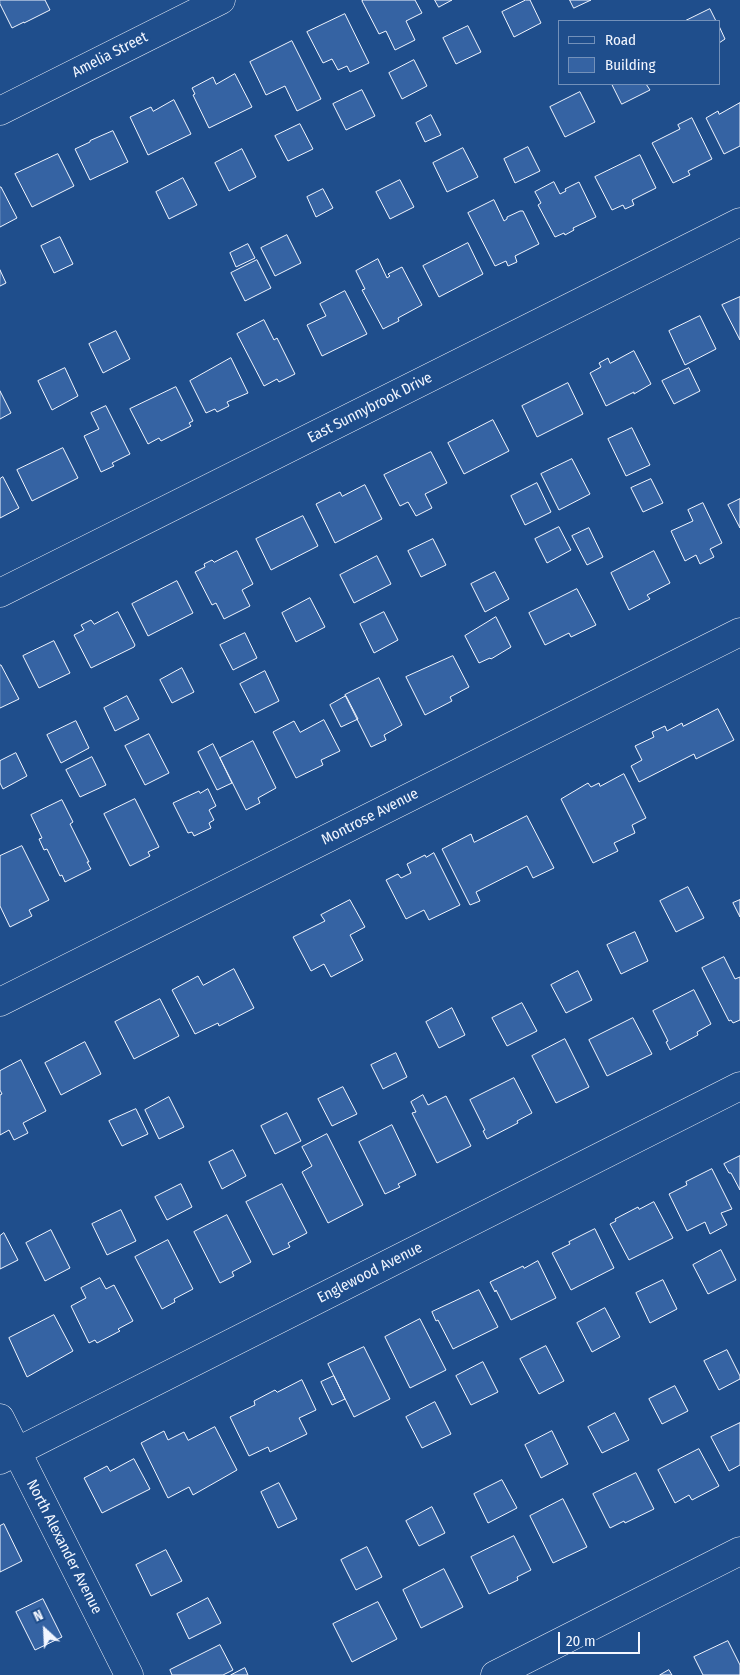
<!DOCTYPE html>
<style>
body{margin:0}
#map{position:relative;width:740px;height:1675px;overflow:hidden;background:#1f4e8c;font-family:"Fira Sans Condensed",sans-serif}
canvas{display:block}
.legend{position:absolute;left:558px;top:20px;width:162px;height:65px;box-sizing:border-box;background:#1f4e8c;border:1px solid #7391ba;margin:0;padding:6px 9px;list-style:none;font-size:15px;color:#f2f6ff}
.legend li{display:flex;align-items:center;gap:10px;height:25px}
.legend b{width:25px;border:1px solid #7391ba}
.north{position:absolute;left:20px;top:1605px;width:50px;height:50px;-webkit-text-stroke:4px #1f4e8c;paint-order:stroke;rotate:335deg;font-size:14px;font-weight:700;line-height:20px;text-align:center;color:#f2f6ff}
.north::after{content:'';display:block;margin:auto;width:18px;height:22px;background:#f2f6ff;clip-path:polygon(50% 0,100% 100%,50% 72%,0 100%)}
.scale{position:absolute;left:558px;top:1632px;width:82px;height:22px;box-sizing:border-box;border:2px solid #f2f6ff;border-top:0;padding-left:6px;font-size:15px;line-height:18px;white-space:nowrap;color:#f2f6ff;-webkit-text-stroke:4px #1f4e8c;paint-order:stroke}
</style>
<div id="map">
<canvas width="740" height="1675"></canvas>
<ul class="legend">
<li><b style="height:6px;background:#1f4e8c"></b>Road</li>
<li><b style="height:14px;background:#3563a3"></b>Building</li>
</ul>
<div class="north">N</div>
<div class="scale">20 m</div>
</div>
<script>
const ctx = document.querySelector('canvas').getContext('2d');
ctx.lineJoin = 'round';
function fillPath(path, color) { ctx.fillStyle = color; ctx.fill(path, 'evenodd'); }
function strokePath(path, color, width, dash) { ctx.strokeStyle = color; ctx.lineWidth = width; ctx.lineCap = dash ? 'butt' : 'round'; ctx.setLineDash(dash || []); ctx.stroke(path); }
function label(font, color, halo, rows, align = 'center') {
  ctx.font = font + ' "Fira Sans Condensed",sans-serif'; ctx.lineWidth = 4; ctx.setLineDash([]); ctx.textBaseline = 'middle'; ctx.strokeStyle = halo; ctx.fillStyle = color; for (const [text, x, y, turn = 0] of rows) {
    ctx.save(); ctx.translate(x, y); ctx.rotate((+turn || 0) * Math.PI / 180); ctx.textAlign = isNaN(turn) ? turn : align; if (halo) ctx.strokeText(text, 0, 0); ctx.fillText(text, 0, 0); ctx.restore();
  }
}
const building = new Path2D(`
 M0 0H45L50 10 24 23V22L12 28 0 4Z
 M364 0H415L422 13 406 21 415 40 395 50 386 31 379 34 362 1Z
 M435 0H452L439 7Z
 M526 0H530L541 23 514 37 502 12Z
 M570 0H591L574 8Z
 M710 9 716 21H685Z
 M345 14 369 63 350 72 347 66 338 70 332 59 323 63 307 32Z
 M468 26 481 52 456 64 443 38Z
 M719 26 725 39 719 43Z
 M292 41 321 99 297 111 285 86 266 95 250 62Z
 M414 60 427 86 402 99 389 73Z
 M235 74 252 107 209 128 193 95 195 94 192 88 213 77 216 84Z
 M612 84H646L650 90 622 104Z
 M362 90 375 116 346 130 333 104Z
 M580 92 595 122 565 137 550 107Z
 M174 100 191 134 148 155 130 117 151 107 153 111Z
 M740 103V146L724 154 706 118 718 111 719 114Z
 M431 115 441 135 425 142 416 123Z
 M692 118 712 159 688 171 690 175 673 183 652 143 680 129 678 125Z
 M300 124 313 149 288 161 275 136Z
 M113 131 128 162 90 180 75 149 90 142V141Z
 M528 147 540 171 515 183 504 159Z
 M463 148 478 177 447 192 433 163Z
 M242 149 256 177 229 191 215 163Z
 M58 154 74 186 32 207 15 174Z
 M640 155 656 188 632 200 634 205 625 209 623 205 612 210 595 177Z
 M183 178 197 205 169 219 156 192Z
 M400 180 414 207 390 219 376 192Z
 M554 182 560 194 566 191 565 189 579 182 596 217 573 228 574 230 565 235 564 233 555 237 538 205 541 203 535 192Z
 M0 187H1L17 218 0 227Z
 M323 189 333 208 316 217 307 197Z
 M494 200 504 221 507 219V217L520 211H523L539 244 515 256 517 262 508 266 506 261 495 266 468 213Z
 M287 235 301 263 275 276 261 248Z
 M60 237 73 264 54 273 41 246Z
 M468 243 483 274 439 297 423 266Z
 M248 244 255 258 236 267 230 253Z
 M378 259 387 278 390 276 388 274 402 267 422 305 398 318 399 321 383 329 362 290 365 289 356 271Z
 M257 260 271 288 245 301 231 273Z
 M0 270 6 283 0 286Z
 M345 291 367 334 322 356 307 325 326 316 320 304Z
 M740 297V340L722 305Z
 M700 316 716 349 685 365 669 331Z
 M264 320 274 340 277 338 295 374 279 382 277 379 264 386 237 334Z
 M116 331 130 359 103 373 89 344Z
 M634 351 651 384 634 394V392L606 406 590 373 601 367 599 363 608 358 610 363Z
 M231 358 248 393 227 402 229 406 217 412 215 409 206 413 190 381Z
 M65 368 78 396 52 410 38 381Z
 M689 368 700 391 674 404 662 381Z
 M568 383 583 414 537 437 522 406Z
 M176 387 193 421 189 423 191 426 161 441 159 438 148 444 130 409Z
 M0 391 11 413 0 419Z
 M106 406 130 454 112 463 114 466 101 472 84 436 99 429 91 413Z
 M493 420 509 451 464 474 448 443Z
 M632 428 650 465 626 476 608 439Z
 M63 448 78 478 32 501 17 470Z
 M431 452 447 483 425 494 432 508 416 516 408 502 400 506 384 475Z
 M572 459 590 494 559 510 541 474Z
 M3 477 19 508 0 518V479Z
 M651 479 663 503 643 512 631 488Z
 M537 483 551 512 525 525 511 496Z
 M365 485 382 519 335 543 316 504 340 492 342 496Z
 M740 499V528L728 505Z
 M703 503 722 543 710 549 714 557 700 564 696 555 685 561 671 531 693 521 688 510Z
 M303 516 318 546 271 570 256 539Z
 M559 527 571 550 547 563 535 539Z
 M589 528 603 557 587 565 572 536Z
 M433 539 446 565 421 577 408 551Z
 M237 551 253 584 242 590 250 606 224 619 216 603 212 605 195 572 205 567 204 564 212 560 214 562Z
 M654 551 670 583 647 595 650 599 629 610 611 573Z
 M377 556 391 584 354 603 340 575Z
 M495 572 509 599 485 612 471 584Z
 M177 581 193 613 148 636 132 604Z
 M577 589 596 625 571 637 569 633 545 645 529 613Z
 M310 598 325 627 296 642 282 613Z
 M118 612 135 645 134 647 91 668 74 635 84 630 81 625 91 620 94 624Z
 M384 612 398 640 374 653 360 624Z
 M496 617 511 647 491 659 490 658 479 663 465 636Z
 M245 633 257 658 233 670 220 645Z
 M54 641 70 673 39 688 23 656Z
 M453 656 469 687 450 697 452 701 425 715 406 677Z
 M0 665H1L19 699 0 708Z
 M182 668 194 692 172 703 160 680Z
 M265 671 279 701 255 713 240 684Z
 M379 678 402 725 384 735 386 740 371 747 345 695Z
 M127 696 139 719 115 731 104 708Z
 M346 696 358 719 341 727 330 705Z
 M718 709 734 740 696 759 694 754 639 782 631 766 642 760 635 746 654 737 652 732 665 726 667 731 682 723 683 726Z
 M324 720 340 751 321 760 323 765 296 778 273 732 294 721 300 732Z
 M76 721 89 748 61 763 47 735Z
 M149 734 169 773 145 785 125 746Z
 M253 741 276 788 258 798 260 803 246 810 220 758Z
 M213 744 232 783 217 790 198 752Z
 M16 753 27 776 3 789 0 783V761Z
 M92 757 106 785 80 797 66 770Z
 M624 774 646 818 632 825 635 833 614 843 618 851 593 863 561 799 588 783 591 787 599 783 600 786Z
 M208 789 216 806 209 810 214 820 209 823 211 828 194 836 192 832 188 833 173 803 199 791 200 793Z
 M135 799 159 847 148 852 150 856 130 866 104 814Z
 M62 800 73 822 70 824 89 862H87L91 869 65 882 62 875 60 876 47 849 44 850 39 839 42 838 31 815Z
 M527 816 554 868 533 878 527 866 476 892 480 901 470 905 442 849 471 834 474 842Z
 M22 846 49 900 29 910 32 916 10 927 0 906V856Z
 M434 853 460 905 429 920 424 910 406 919 386 880 398 874 401 878 411 873 407 864 425 855 426 857Z
 M688 887 704 918 676 932 660 901Z
 M350 900 365 927 350 935 363 960 331 977 324 964 311 971 293 937 325 921 321 915Z
 M740 900V917L733 903Z
 M635 932 648 961 621 974 607 945Z
 M724 957 735 979 740 977V1020L733 1023 731 1020 729 1021 702 968Z
 M234 969 254 1008 219 1026 218 1023 195 1034 172 990 198 976 203 985Z
 M578 971 592 1000 566 1013 551 985Z
 M694 990 711 1024 697 1032 698 1035 670 1050 666 1042 668 1041 653 1011Z
 M160 999 179 1036 134 1059 115 1022Z
 M522 1003 537 1031 507 1046 492 1018Z
 M452 1008 465 1035 439 1048 426 1022Z
 M633 1018 652 1054 607 1076 589 1040Z
 M565 1039 589 1087 556 1103 532 1056Z
 M85 1042 101 1074 61 1095 45 1063Z
 M396 1053 407 1077 383 1089 371 1065Z
 M21 1060 46 1111 23 1123 28 1133 14 1140 9 1130 0 1135V1095L2 1094 0 1090V1071Z
 M514 1078 532 1113 517 1121 518 1123 487 1139 483 1131 485 1130 470 1100Z
 M343 1087 357 1114 332 1126 318 1099Z
 M423 1095 428 1105 446 1096 471 1146 437 1163 412 1113 416 1112 411 1102Z
 M169 1097 184 1127 159 1139 145 1110Z
 M136 1109 148 1134 122 1146 109 1121Z
 M287 1113 301 1141 275 1154 261 1126Z
 M392 1125 416 1175 398 1184 400 1187 385 1194 359 1142Z
 M327 1134 363 1205 328 1223 302 1172 312 1166 302 1147Z
 M233 1150 246 1176 222 1189 209 1162Z
 M740 1156V1190L731 1173H729L724 1164Z
 M712 1169 732 1209 721 1213 727 1225 710 1234 705 1222 687 1231 669 1194 687 1185 686 1182Z
 M181 1184 192 1207 167 1220 155 1197Z
 M282 1184 307 1233 288 1243 290 1247 273 1255 246 1202Z
 M654 1202 673 1238 629 1260 610 1224 616 1221 615 1219 638 1207 639 1209Z
 M121 1210 136 1241 107 1255 92 1224Z
 M227 1215 251 1262 232 1272 234 1276 220 1283 194 1232Z
 M595 1229 614 1268 571 1290 552 1253 570 1244 569 1242Z
 M51 1230 70 1268 45 1281 26 1243Z
 M4 1233 18 1260 0 1269V1236Z
 M168 1240 193 1289 174 1299 175 1302 162 1309 135 1257Z
 M721 1250 736 1280 708 1294 693 1265Z
 M538 1261 556 1298 511 1320 496 1290 495 1292 490 1282 523 1266 524 1268Z
 M100 1278 106 1289 114 1285 133 1321 118 1329 120 1331 97 1343 95 1340 89 1343 71 1306 86 1298 81 1288Z
 M663 1280 677 1309 650 1323 636 1293Z
 M479 1290 498 1327 453 1349 438 1320 436 1321 432 1312Z
 M605 1308 620 1337 592 1352 577 1323Z
 M54 1315 73 1351 27 1377 9 1338Z
 M420 1319 446 1370 410 1388 385 1337Z
 M546 1346 564 1381 539 1394 520 1359Z
 M364 1347 390 1399 354 1417 328 1364Z
 M727 1350 740 1376V1379L719 1390 704 1361Z
 M483 1362 498 1392 471 1405 456 1376Z
 M334 1376 345 1399 332 1405 321 1382Z
 M302 1380 316 1410 299 1418 307 1434 270 1452 268 1447 249 1456 230 1417 255 1405 254 1401 275 1390 277 1392Z
 M675 1386 688 1411 662 1424 649 1399Z
 M435 1402 451 1434 422 1448 406 1417Z
 M615 1413 629 1440 602 1453 588 1427Z
 M740 1423V1465L729 1471 711 1437Z
 M215 1427 237 1470 193 1495 189 1487 168 1498 141 1443 164 1431 168 1440 184 1432 188 1440Z
 M552 1431 568 1464 541 1478 525 1445Z
 M699 1449 719 1486 692 1500 689 1495 675 1503 658 1470Z
 M134 1459 150 1489 102 1513 84 1478 107 1466 110 1471Z
 M636 1473 654 1509 625 1523 624 1521 610 1528 593 1494Z
 M502 1480 517 1508 488 1523 474 1494Z
 M279 1483 297 1519 278 1528 261 1492Z
 M563 1499 587 1547 553 1563 530 1516Z
 M432 1507 445 1533 419 1546 406 1521Z
 M4 1524 22 1561 0 1572V1526Z
 M514 1536 531 1570 517 1577 518 1580 489 1594 471 1557Z
 M367 1547 382 1577 356 1590 341 1560Z
 M166 1550 182 1581 151 1596 136 1565Z
 M444 1569 463 1607 421 1628 403 1590Z
 M208 1598 221 1623 189 1639 177 1614Z
 M43 1599 62 1637 35 1650 16 1612Z
 M378 1602 397 1639 352 1662 333 1624Z
 M728 1641 740 1665V1675H703L694 1657Z
 M220 1645 233 1670 223 1675H172L170 1670Z
 M245 1668 248 1675H231Z
 M669 1670 672 1675H660Z`);
fillPath(building, '#3563a3');
strokePath(building, '#f2f6ff', 1);
const minor = new Path2D(`
 M0 111 221 0
 M0 593 740 222
 M0 1002 740 632
 M0 1418 129 1675
 M0 1460 740 1086
 M495 1675 740 1551`);
strokePath(minor, '#f2f6ff', 29);
strokePath(minor, '#1f4e8c', 28);
label('15px', '#f2f6ff', '#1f4e8c', [
 ["Amelia Street",110,55,-27],
 ["East Sunnybrook Drive",370,408,-27],
 ["Montrose Avenue",370,817,-27],
 ["Englewood Avenue",370,1273,-27],
 ["North Alexander Avenue",64,1547,63]
]);
</script>
